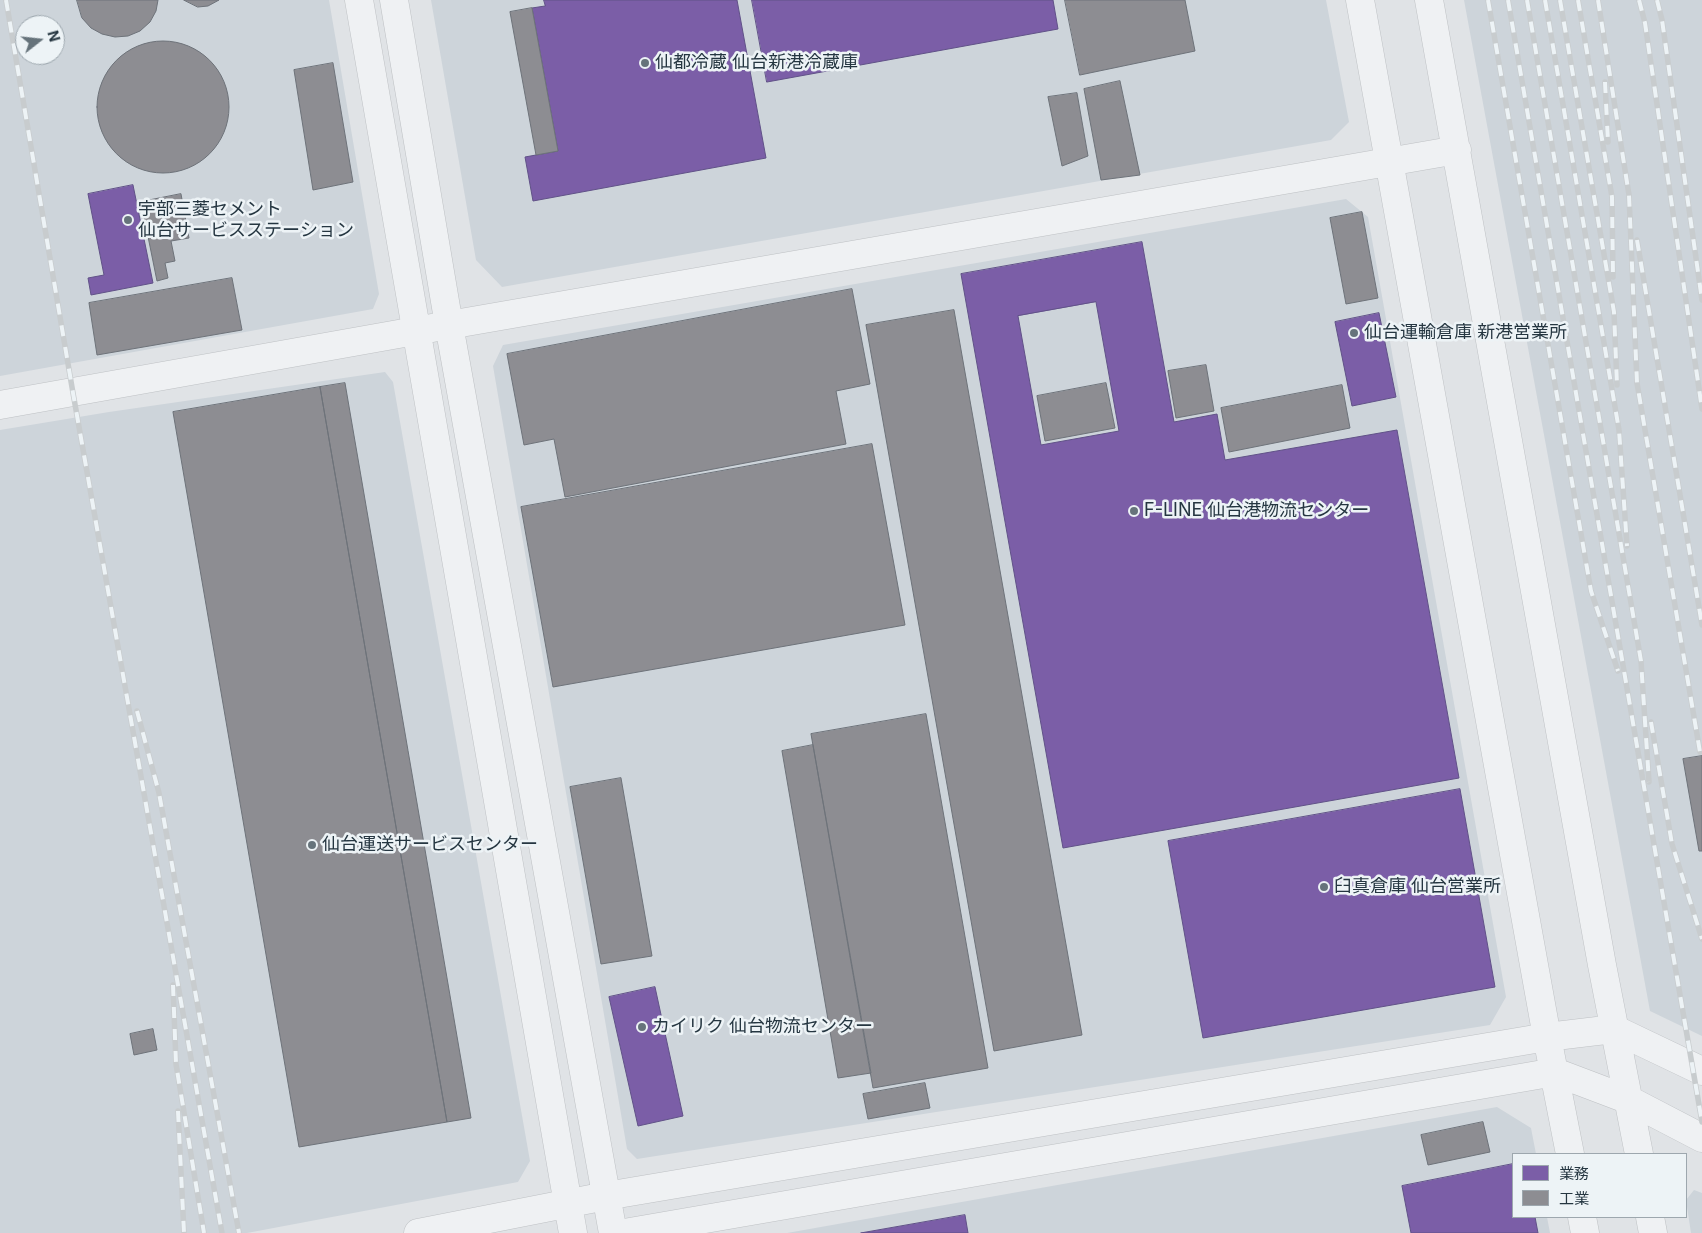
<!DOCTYPE html>
<meta charset="utf-8">
<style>
body{margin:0}
#map{position:relative;width:1702px;height:1233px;overflow:hidden;background:#e0e3e6;font-family:Inter,"Noto Sans JP",sans-serif}
canvas{display:block}
.legend{position:absolute;left:1512px;top:1153px;width:175px;height:65px;box-sizing:border-box;background:#edf3f6;border:1px solid #9da7ae;margin:0;padding:6px 9px;list-style:none;font-size:15px;color:#253641}
.legend li{display:flex;align-items:center;gap:10px;height:25px}
.legend b{width:25px;border:1px solid #9da7ae}
.north{position:absolute;left:15px;top:15px;width:50px;height:50px;box-sizing:border-box;background:#edf3f6;border:1px solid #9da7ae;border-radius:50%;rotate:74deg;font-size:14px;font-weight:700;line-height:20px;text-align:center;color:#253641}
.north::after{content:'';display:block;margin:auto;width:18px;height:22px;background:#66737b;clip-path:polygon(50% 0,100% 100%,50% 72%,0 100%)}
</style>
<div id="map">
<canvas width="1702" height="1233"></canvas>
<ul class="legend">
<li><b style="height:14px;background:#7b5ea7"></b>業務</li>
<li><b style="height:14px;background:#8d8d92"></b>工業</li>
</ul>
<div class="north">N</div>
</div>
<script>
const ctx = document.querySelector('canvas').getContext('2d');
ctx.lineJoin = 'round';
function fillPath(path, color) { ctx.fillStyle = color; ctx.fill(path, 'evenodd'); }
function strokePath(path, color, width, dash) { ctx.strokeStyle = color; ctx.lineWidth = width; ctx.lineCap = dash ? 'butt' : 'round'; ctx.setLineDash(dash || []); ctx.stroke(path); }
function label(font, color, halo, rows, align = 'center') {
  ctx.font = font + ' Inter,"Noto Sans JP",sans-serif'; ctx.lineWidth = 5; ctx.setLineDash([]); ctx.textBaseline = 'middle'; ctx.strokeStyle = halo; ctx.fillStyle = color; for (const [text, x, y, turn = 0] of rows) {
    ctx.save(); ctx.translate(x, y); ctx.rotate((+turn || 0) * Math.PI / 180); ctx.textAlign = isNaN(turn) ? turn : align; if (halo) ctx.strokeText(text, 0, 0); ctx.fillText(text, 0, 0); ctx.restore();
  }
}
fillPath(new Path2D(`
 M0 0H329L379 294 373 309 0 376ZM25 25H55V55H25Z
 M431 0H1326L1349 122 1331 140 502 287 476 260Z
 M1464 0H1702V1036L1650 1011Z
 M1346 199 1368 217 1506 997 1490 1025 637 1159 627 1149 493 366 503 345Z
 M385 372 393 382 530 1161 518 1182 247 1233H0V430L109 412Z
 M1497 1107 1531 1128 1536 1154H1513V1217H1547L1550 1233H787Z
 M1694 1190 1702 1193V1233H1691L1686 1200Z`), '#cdd4da');
const offices = new Path2D(`
 M544 0H737L766 158 533 201 525 157 558 151 532 8 545 6Z
 M752 0H1053L1058 29 767 82Z
 M133 185 153 283 91 295 88 278 104 275 88 194Z
 M1142 242 1174 422 1217 414 1225 460 1397 430 1459 778 1063 848 961 274ZM1096 302 1119 431 1041 445 1018 316Z
 M1379 313 1396 397 1352 406 1335 322Z
 M1460 789 1495 987 1203 1038 1168 841Z
 M655 987 683 1116 638 1126 609 997Z
 M1513 1164V1217H1535L1538 1233H1411L1402 1186Z
 M965 1215 968 1233H861Z`);
fillPath(offices, '#7b5ea7');
strokePath(offices, '#615288', 1);
const industry = new Path2D(`
 M77 0H158L156 11 150 22 140 31 128 36 115 37 102 34 91 28 82 18Z
 M184 0H219L208 6 198 7Z
 M1065 0H1185L1195 51 1080 75Z
 M532 8 558 151 536 155 510 12Z
 M97 107a66 66 0 1 1 132 0a66 66 0 1 1-132 0Z
 M333 63 353 182 313 190 294 70Z
 M1120 81 1140 175 1101 180 1084 89Z
 M1077 93 1088 156 1062 166 1048 97Z
 M181 194 189 238 171 241 175 261 165 263 168 278 157 281 141 202Z
 M1362 212 1378 298 1346 304 1330 218Z
 M232 278 242 330 97 355 89 303Z
 M852 289 870 384 836 391 846 444 565 497 554 439 524 445 507 354Z
 M954 310 1082 1035 994 1051 866 325Z
 M1206 365 1214 411 1176 418 1168 371Z
 M345 383 471 1118 447 1122 320 387Z
 M1106 383 1115 428 1045 441 1037 396Z
 M1342 385 1350 428 1229 452 1221 408Z
 M320 387 447 1122 299 1147 173 412Z
 M872 444 905 625 553 687 521 507Z
 M926 714 988 1068 873 1088 811 734Z
 M813 745 871 1073 838 1078 782 751Z
 M1702 756V851H1699L1683 759Z
 M621 778 652 956 601 964 570 787Z
 M153 1029 157 1050 134 1055 130 1034Z
 M925 1083 930 1108 868 1119 863 1094Z
 M1483 1122 1490 1152 1428 1165 1421 1135Z`);
fillPath(industry, '#8d8d92');
strokePath(industry, '#6e737a', 1);
const tertiary = new Path2D(`
 M359 0 573 1233
 M394 0 449 325 613 1233
 M1360 0 1547 1037 1570 1154
 M1429 0 1602 965 1639 1154
 M0 405 449 325 1457 150
 M1582 1217 1585 1233
 M1650 1217 1653 1233
 M418 1233 606 1196 1547 1037 1614 1029 1702 1071
 M624 1233 1555 1072 1629 1100 1702 1138`);
strokePath(tertiary, '#bec1c4', 29);
strokePath(tertiary, '#eff1f3', 28);
const rail = new Path2D(`
 M6 0 73 393 222 1233
 M1488 0 1591 591 1618 671
 M1508 0 1702 1122
 M1527 0 1641 661 1649 782
 M1545 0 1619 430 1627 546
 M1560 0 1614 312 1617 385
 M1578 0 1612 197 1613 277
 M1598 0 1629 195 1637 383 1700 752
 M1639 0 1645 23 1702 409
 M1657 0 1662 20 1702 300
 M1605 82 1608 142
 M1637 240 1702 625
 M137 711 159 793 239 1233
 M1651 722 1672 844 1702 939
 M173 985 176 1064 204 1233
 M178 1111 184 1233`);
strokePath(rail, '#c8ccce', 5.5);
strokePath(rail, '#edf3f6', 4, [11]);
for (const [x, y, r, color] of [
 [645,63,5,"#66737b"],
 [128,220,5,"#66737b"],
 [1354,333,5,"#66737b"],
 [1134,511,5,"#66737b"],
 [312,845,5,"#66737b"],
 [1324,887,5,"#66737b"],
 [642,1027,5,"#66737b"]
]) { const dot = new Path2D(); dot.arc(x, y, r, 0, 2 * Math.PI); ctx.fillStyle = color; ctx.fill(dot); strokePath(dot, '#edf3f6', 2); }
label('18px', '#253641', '#edf3f6', [
 ["仙都冷蔵 仙台新港冷蔵庫",655,63],
 ["宇部三菱セメント",138,210],
 ["仙台サービスステーション",138,231],
 ["仙台運輸倉庫 新港営業所",1364,333],
 ["F-LINE 仙台港物流センター",1144,511],
 ["仙台運送サービスセンター",322,845],
 ["臼真倉庫 仙台営業所",1334,887],
 ["カイリク 仙台物流センター",652,1027]
], 'left');
</script>
